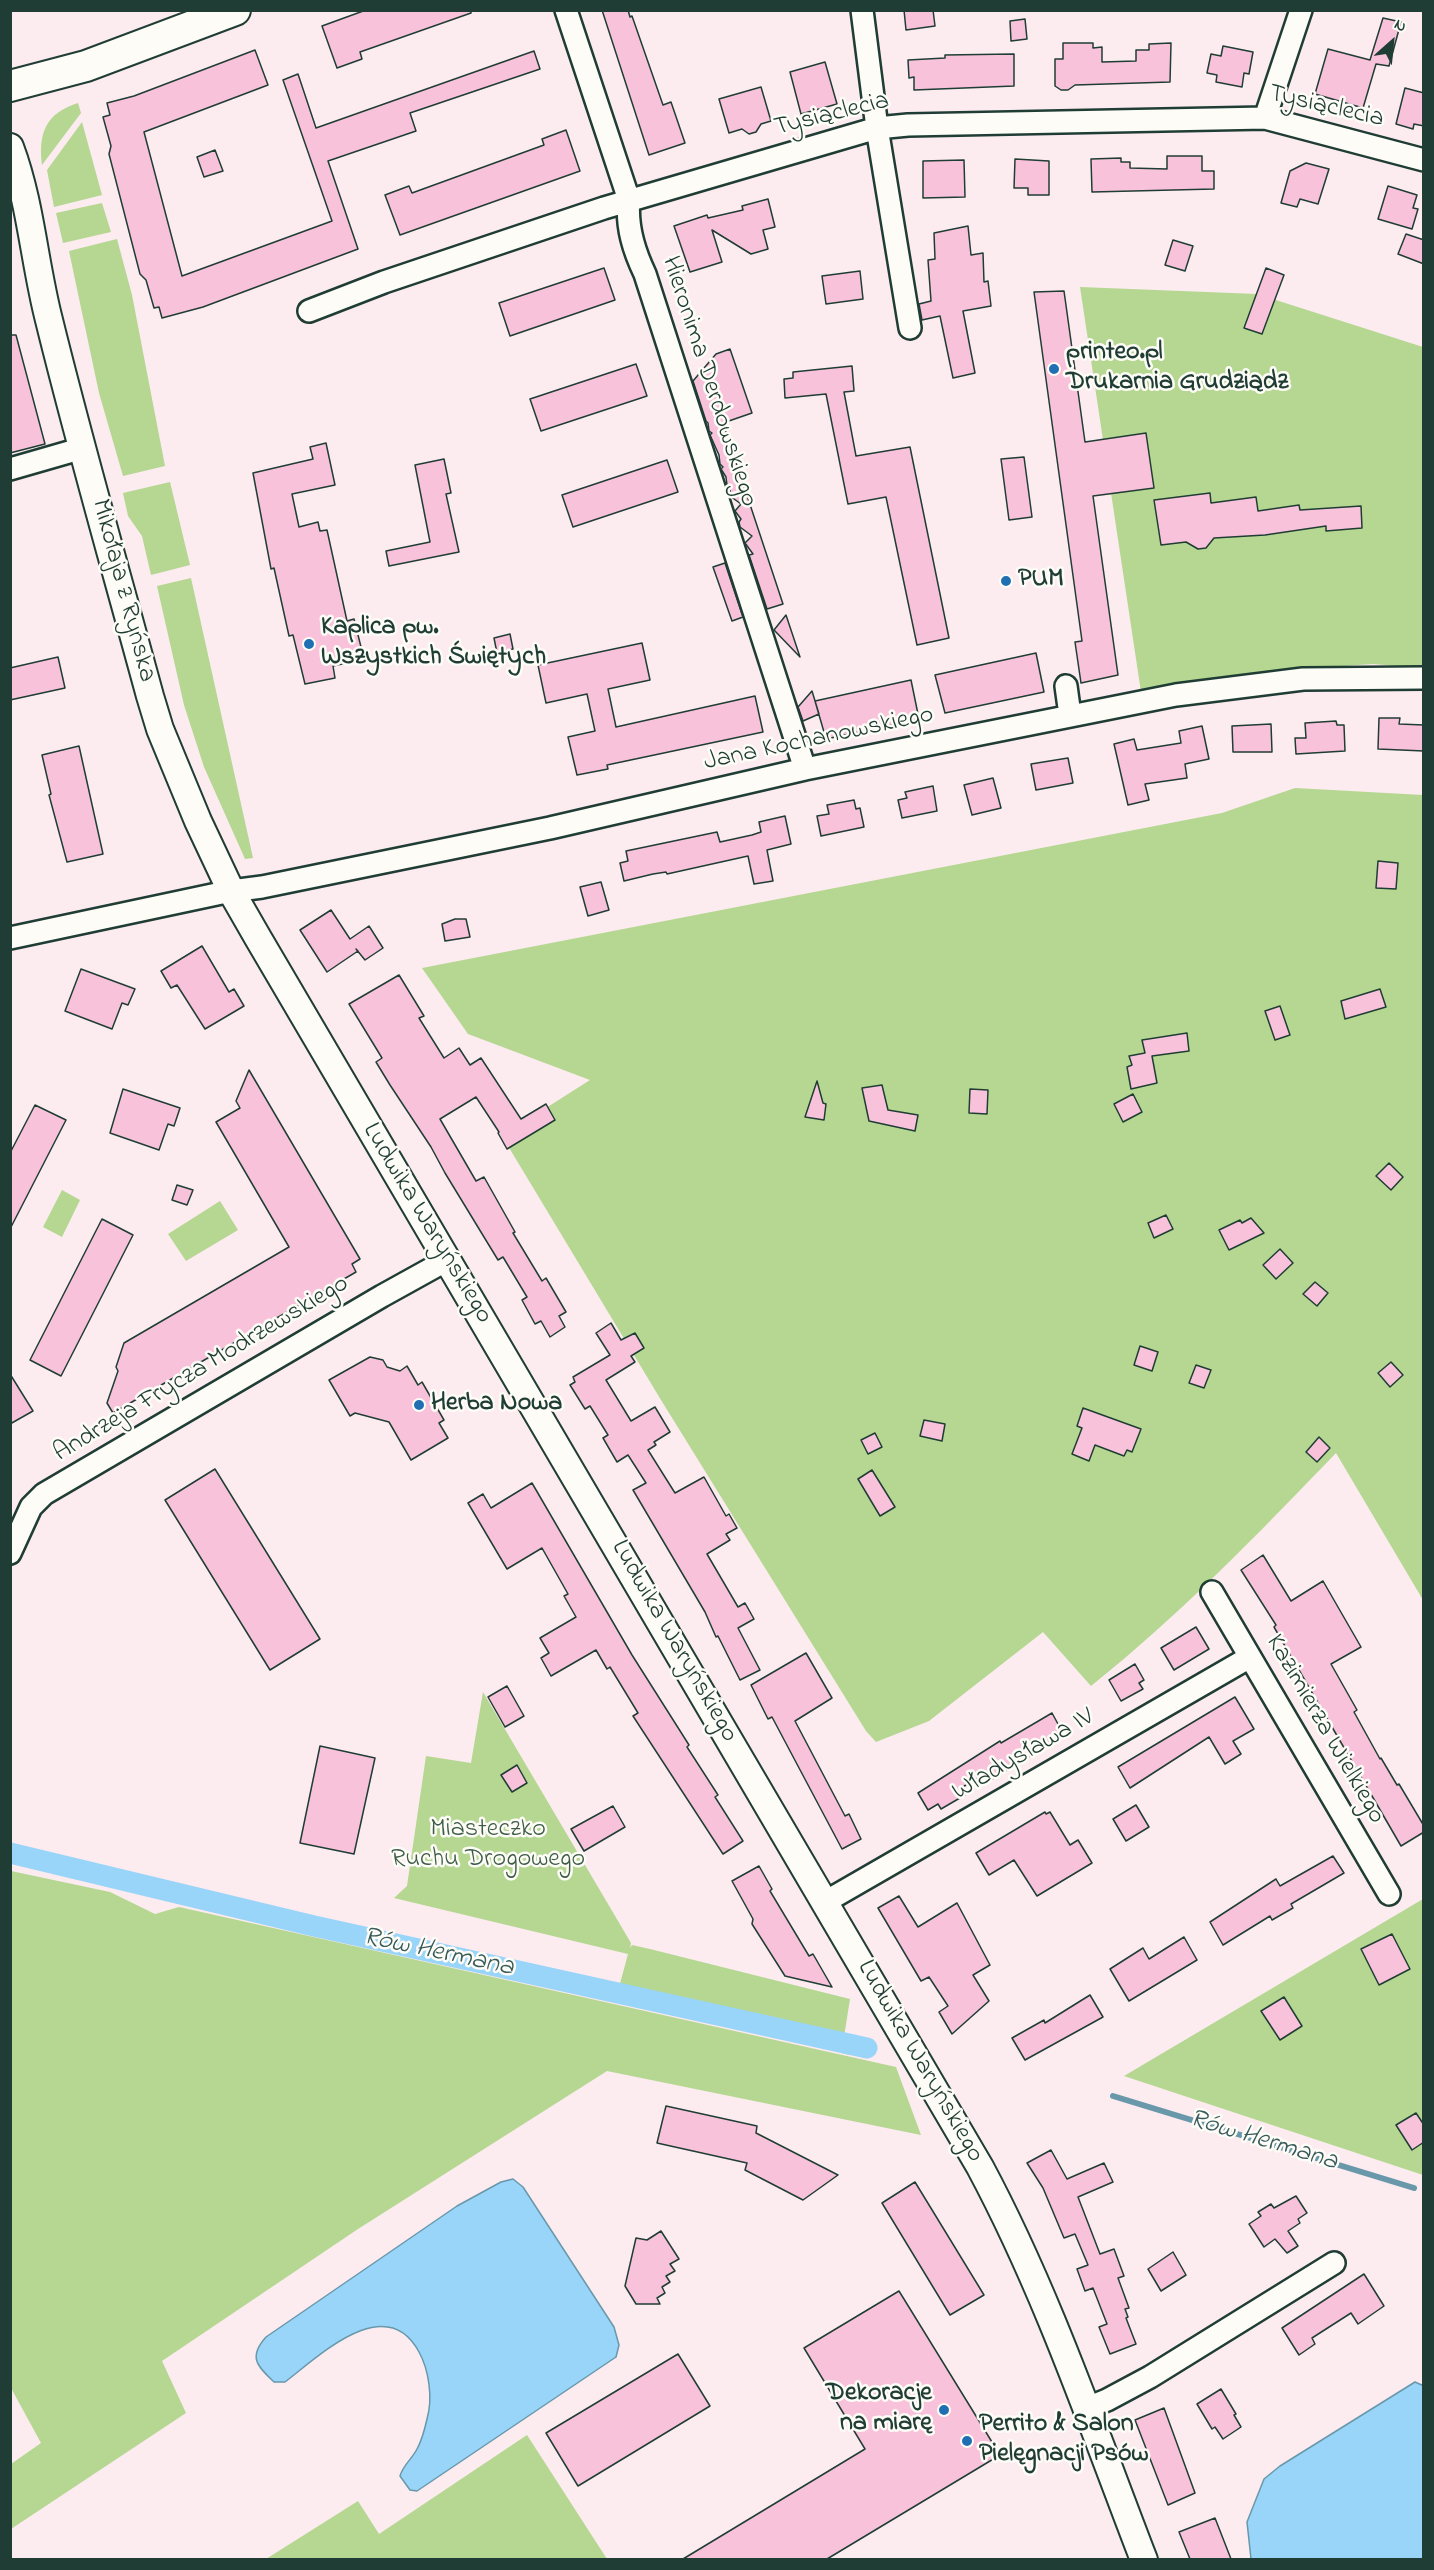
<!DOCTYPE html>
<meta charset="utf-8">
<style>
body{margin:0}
#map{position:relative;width:1434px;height:2570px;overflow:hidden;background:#fcebef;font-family:"Indie Flower",sans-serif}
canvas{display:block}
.frame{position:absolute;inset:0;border:12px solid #1f3d34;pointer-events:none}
.north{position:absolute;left:1362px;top:12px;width:60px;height:60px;-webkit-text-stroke:4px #fdfcf7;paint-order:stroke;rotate:27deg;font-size:16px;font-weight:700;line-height:24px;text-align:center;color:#1f3d34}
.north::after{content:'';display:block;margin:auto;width:21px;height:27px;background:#1f3d34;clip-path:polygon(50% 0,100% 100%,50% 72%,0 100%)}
</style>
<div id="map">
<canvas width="1434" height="2570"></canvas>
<div class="frame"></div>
<div class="north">N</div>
</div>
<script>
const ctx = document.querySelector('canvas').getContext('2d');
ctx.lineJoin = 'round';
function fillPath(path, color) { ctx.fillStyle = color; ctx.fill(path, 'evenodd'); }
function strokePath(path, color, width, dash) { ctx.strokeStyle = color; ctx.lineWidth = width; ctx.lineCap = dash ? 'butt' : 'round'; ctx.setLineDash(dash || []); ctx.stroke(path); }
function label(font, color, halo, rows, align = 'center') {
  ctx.font = font + ' "Indie Flower",sans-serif'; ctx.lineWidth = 5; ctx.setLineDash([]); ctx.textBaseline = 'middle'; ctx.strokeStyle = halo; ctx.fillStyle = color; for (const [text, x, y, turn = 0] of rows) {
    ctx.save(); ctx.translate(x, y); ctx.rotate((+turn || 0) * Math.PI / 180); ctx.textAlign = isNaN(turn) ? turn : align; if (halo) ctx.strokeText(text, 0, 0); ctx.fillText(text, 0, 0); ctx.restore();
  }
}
fillPath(new Path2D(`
 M78 103 81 113 42 165C38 133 46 113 78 103Z
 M82 122 102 195 54 207 47 170Z
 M102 203 111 232 63 243 56 213Z
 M117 239 132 295 165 466 123 476 99 393 69 251Z
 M1080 287 1257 294 1423 347V668L1373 664 1257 672 1141 692Z
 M170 482 190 565 151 575 142 536 128 516 123 493Z
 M191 578 253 858 245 859 204 767 184 705 157 586Z
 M1295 788 1423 795V1600L1336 1453C1258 1534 1180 1615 1091 1686L1043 1632 929 1721 876 1742 866 1731 661 1400 502 1136 590 1080 468 1034 422 968 1222 813Z
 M62 1190 80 1200 62 1237 43 1227Z
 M220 1201 238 1230 186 1261 168 1234Z
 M483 1692 631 1943 630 1948 632 1945 650 1949 850 1999 843 2043 849 2055 618 1991 628 1954 394 1898 407 1886 426 1756 471 1763Z
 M11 1871 110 1892 155 1914 179 1907 896 2067 921 2135 607 2071 358 2229 162 2361 186 2413 11 2529V2464L41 2443 11 2388Z
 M1423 1899V2175L1124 2076Z
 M527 2435 607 2559H266L358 2501 379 2534Z`), '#b5d791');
const water = new Path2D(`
 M513 2179 523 2187 614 2327 619 2345 616 2357 417 2491 410 2490 400 2476C403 2465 412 2459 417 2449 422 2440 425 2428 427 2419 433 2398 429 2370 419 2352 386 2290 318 2357 285 2382H274C257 2366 248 2357 266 2337L457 2206 501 2182Z
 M1415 2382 1424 2386 1423 2559H1251L1247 2522 1264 2479 1280 2466Z`);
fillPath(water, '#99d4f9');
strokePath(water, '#6898aa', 1.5);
strokePath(new Path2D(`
 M1113 2096 1414 2188`), '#6898aa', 6);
strokePath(new Path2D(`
 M10 1853 314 1926 867 2048`), '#99d4f9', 21);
const building = new Path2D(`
 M366 10H471V13L360 52 362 59 337 68 322 26Z
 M602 10H628L630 17 632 16 663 105 671 102 685 143 649 155Z
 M904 10H933L935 26 906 30Z
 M1383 18 1401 22 1389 66 1376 64 1363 108 1315 94 1328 49 1370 60Z
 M1025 19 1027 39 1011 41 1010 21Z
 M1063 43H1093V48L1102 47V62L1136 61V50H1149V44L1171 43 1170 82 1075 85 1068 90H1061L1055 86V59H1063Z
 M1223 46 1253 52 1249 74 1244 73 1242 87 1216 82 1217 75 1207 73 1211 54 1221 56Z
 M255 50 268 85 144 132 182 276 332 221 283 80 298 74 316 128 534 51 540 69 410 113 416 131 328 161 358 249 203 307 162 318 159 307 154 308 146 280 140 274 109 154 111 146 103 117 110 115 107 103 134 96Z
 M1014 54V86L914 90V77L909 78 908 60 945 58V55Z
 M825 62 837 104 801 114 790 72Z
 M761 87 771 121 761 124 756 132 749 134 742 129 729 133 719 99Z
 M1405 88 1424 93V126L1414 124 1413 129 1396 124Z
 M566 130 580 171 400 235 385 195 409 186 412 193 544 145 542 139Z
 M215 150 223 171 204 177 197 157Z
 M1167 156H1202V171H1214V189L1092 192 1091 159 1121 158V162H1130V168L1167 169Z
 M1015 159 1049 161V195H1028V188H1014Z
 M964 160 965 197 923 198V161Z
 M1306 163 1329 169 1318 204 1300 199 1297 207 1281 203 1290 171Z
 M1388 186 1417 195 1413 208 1418 209 1412 229 1378 219Z
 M768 199 775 227 763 230 768 249 751 254 712 230 722 262 690 272 674 226 707 215 708 218 743 210 742 206Z
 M968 226 971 255 983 253 984 282 988 281 991 306 963 311 975 373 953 378 940 316 922 320 919 304 931 301 928 260 935 259 934 233Z
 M1406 234 1424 240V264L1398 254Z
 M1173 240 1193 246 1185 271 1165 265Z
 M604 268 615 300 510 336 499 303Z
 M1266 268 1284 275 1262 334 1244 328Z
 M860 271 863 299 826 304 822 276Z
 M1064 291 1085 442 1146 433 1154 488 1093 496 1118 675 1081 683 1075 642 1082 641 1034 292Z
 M10 335H16L45 444 10 453Z
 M730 349 752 413 723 423 783 604 767 609 749 555 753 554 745 543 752 536 740 527 739 522 741 519 735 511 741 504 730 496V488L727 485 726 477 721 469 723 467 720 464 719 455 710 435 712 433 709 431 708 423 706 421 693 381 716 354Z
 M636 364 647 396 541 431 530 399Z
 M852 366 854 391 844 392 856 456 910 447 949 638 917 645 886 497 848 504 826 394 785 398 784 379 793 378V372Z
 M326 443 335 485 292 494 299 527 318 522 320 531 327 530 347 621 354 619 364 659 333 666 335 678 305 684 293 635 289 636 274 568 271 569 253 473 313 459 310 447Z
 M1024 457 1032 517 1009 520 1001 459Z
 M444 459 451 493 446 494 459 552 389 566 386 551 430 542 415 465Z
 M667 460 678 492 573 527 562 495Z
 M1210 493 1211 503 1256 497 1258 511 1299 505 1300 510 1361 506 1362 528 1326 531V526L1265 535 1214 538 1206 548 1198 549 1186 542 1161 545 1154 500Z
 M725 563 743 617 732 621 713 567Z
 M786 615 800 657 774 630Z
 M510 634 513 649 497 653 494 638Z
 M642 643 650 680 608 689 616 727 755 696 763 732 607 765 608 769 577 775 568 737 595 731 587 694 546 703 538 665Z
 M1036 653 1044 692 945 713 935 675Z
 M58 657 65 688 10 700V668Z
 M911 680 919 719 826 739 815 701Z
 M812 691 819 714 803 721 798 707Z
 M1379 718H1400L1399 724 1424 725V751L1378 749Z
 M1336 721 1337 725H1344L1345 751 1296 754 1295 738H1306L1305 723Z
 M1271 724 1272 752H1233L1232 726Z
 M1202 726 1209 759 1185 764 1187 778 1145 784 1149 800 1128 805 1114 744 1134 739 1137 750 1181 743 1179 731Z
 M79 746 103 854 67 862 49 795 51 794 42 755Z
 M1068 758 1073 783 1036 790 1031 764Z
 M993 778 1001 808 972 815 964 785Z
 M933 786 937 811 902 818 898 800 907 798 905 792Z
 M854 800 856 809 860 808 864 827 821 836 817 816 829 814 827 805Z
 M785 816 791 844 767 850 773 881 754 884 748 856 667 874 666 872 653 874 624 881 620 863 628 861 626 851 717 832 720 842 752 835 761 832 759 822Z
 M1378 861 1398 863 1396 889 1376 888Z
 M601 882 609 910 588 916 580 887Z
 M331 910 350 939 369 926 383 948 365 960 356 949 358 951 327 972 300 930Z
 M455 919H466L470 937 445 941 442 924Z
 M202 946 229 992 234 989 244 1006 205 1029 177 985 171 988 161 971Z
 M81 969 135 989 128 1005 122 1003 112 1029 65 1011Z
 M399 975 424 1016 419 1018 444 1058 459 1048 470 1065 481 1058 521 1119 546 1104 555 1120 507 1149 498 1133 499 1132 476 1097 440 1119 476 1181 484 1177 515 1232 513 1233 542 1281 546 1278 566 1312 559 1316 565 1327 550 1337 541 1321 535 1324 522 1300 527 1297 503 1257 498 1260 445 1173 431 1147 390 1085 376 1062 382 1058 349 1004Z
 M1380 989 1386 1007 1345 1019 1341 1001Z
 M1280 1006 1290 1035 1275 1040 1265 1011Z
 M1187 1033 1189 1051 1152 1056 1157 1083 1131 1089 1127 1067 1132 1065 1129 1056 1145 1053 1142 1040Z
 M249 1070 360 1259 352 1264 356 1272 113 1413 107 1403 118 1371 116 1367 124 1343 289 1247 216 1122 240 1108 236 1101Z
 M817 1081 823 1103 826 1104 824 1120 805 1117Z
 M882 1085 888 1110 918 1115 915 1131 869 1121 862 1088Z
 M123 1089 180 1108 174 1126 168 1124 159 1150 110 1133Z
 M970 1089 988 1090 987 1114 969 1113Z
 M1133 1094 1142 1112 1123 1122 1114 1104Z
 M35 1105 66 1120 10 1229V1153Z
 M1389 1163 1403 1177 1391 1190 1376 1176Z
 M177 1185 193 1190 187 1205 172 1200Z
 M1166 1215 1173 1229 1154 1238 1148 1223Z
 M1251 1218 1264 1233 1229 1250 1219 1230 1240 1220 1242 1223Z
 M102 1219 133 1235 61 1376 30 1360Z
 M1280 1249 1293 1263 1276 1279 1263 1265Z
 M1315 1282 1328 1293 1317 1306 1303 1294Z
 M611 1323 621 1340 635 1333 644 1348 631 1356 635 1362 606 1380 631 1421 655 1407 670 1432 654 1442 656 1445 648 1450 675 1493 704 1477 726 1516 729 1514 737 1528 726 1534 730 1540 707 1554 738 1607 745 1603 754 1619 738 1628 760 1670 740 1680 718 1636 716 1637 705 1612 633 1490 646 1483 628 1455 617 1462 603 1438 608 1435 590 1406 585 1409 570 1385 575 1382 573 1377 610 1355 596 1333Z
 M1140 1346 1158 1352 1152 1371 1134 1365Z
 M370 1357 383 1360 387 1367 400 1371 407 1366 418 1385 422 1382 444 1420 439 1423 448 1438 411 1460 389 1422 355 1413 350 1416 329 1380Z
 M1391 1362 1403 1375 1390 1387 1378 1373Z
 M1196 1365 1211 1370 1204 1388 1189 1383Z
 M10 1374 33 1411 10 1424Z
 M1083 1408 1141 1429 1132 1452 1127 1450 1124 1456 1095 1445 1089 1461 1072 1454 1082 1428 1077 1426Z
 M924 1420 945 1424 942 1441 920 1436Z
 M875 1433 882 1447 868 1454 861 1440Z
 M1319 1437 1330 1448 1317 1462 1306 1452Z
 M215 1469 320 1639 270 1670 165 1500Z
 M872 1470 895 1507 880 1516 858 1479Z
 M532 1483 632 1655 689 1745 687 1747 718 1795 715 1797 743 1841 723 1854 633 1716 638 1713 610 1667 607 1669 596 1650 551 1676 541 1658 549 1653 540 1638 576 1617 564 1596 568 1594 542 1548 507 1569 468 1503 483 1494 491 1508Z
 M1263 1555 1291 1601 1323 1581 1361 1647 1331 1664 1357 1710 1354 1712 1380 1759 1381 1758 1397 1785 1399 1784 1424 1826V1832L1401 1846 1274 1627 1276 1625 1241 1570Z
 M1196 1627 1209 1649 1174 1670 1161 1648Z
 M806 1653 832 1698 795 1721 845 1816 849 1814 861 1839 842 1849 772 1717 768 1719 751 1685Z
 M1135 1664 1144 1680 1139 1683 1143 1689 1121 1701 1109 1680Z
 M507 1686 524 1716 505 1727 488 1697Z
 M1235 1697 1254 1729 1233 1741 1241 1754 1225 1764 1209 1737 1130 1788 1118 1767Z
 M1052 1713 1064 1735 992 1779 988 1772 961 1788 965 1795 941 1809 938 1804 928 1810 918 1793 1000 1741 1001 1743Z
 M320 1746 375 1758 354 1854 300 1843Z
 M517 1765 527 1783 512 1792 501 1775Z
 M1136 1805 1149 1827 1126 1841 1113 1819Z
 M613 1806 625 1827 584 1851 571 1829Z
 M1045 1812 1046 1814 1050 1812 1070 1845 1078 1840 1092 1863 1037 1896 1014 1860 989 1875 976 1853Z
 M1333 1856 1344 1873 1291 1904 1293 1908 1272 1920 1270 1916 1223 1945 1210 1922 1276 1879 1280 1886Z
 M759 1866 772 1889 770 1891 809 1956 813 1954 832 1987 785 1976 752 1924 753 1919 732 1881Z
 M899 1896 918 1927 957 1903 990 1965 973 1975 989 2001 952 2034 939 2012 948 2006 929 1977 921 1981 878 1908Z
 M1392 1934 1410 1969 1379 1985 1361 1949Z
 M1184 1937 1197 1960 1129 2001 1110 1969 1143 1948 1149 1959Z
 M1090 1995 1103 2017 1025 2060 1012 2038 1044 2020 1045 2023Z
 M1284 1997 1302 2026 1280 2040 1261 2011Z
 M666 2106 757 2126 756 2133 838 2175 803 2200 745 2170 747 2163 657 2143Z
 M1416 2113 1424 2125V2142L1412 2150 1396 2125Z
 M1051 2150 1067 2179 1104 2163 1113 2182 1078 2197 1100 2254 1114 2249 1124 2276 1118 2278 1129 2308 1125 2309 1128 2317 1126 2318 1136 2344 1110 2354 1099 2327 1107 2324 1093 2288 1085 2291 1077 2269 1088 2265 1075 2234 1064 2238 1043 2188 1027 2163Z
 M915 2182 984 2295 950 2315 882 2203Z
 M1296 2196 1307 2213 1298 2219 1300 2223 1288 2231 1298 2246 1287 2253 1275 2239 1264 2247 1249 2224 1261 2216 1258 2212 1271 2204 1274 2208Z
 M661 2231 679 2259 670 2264 675 2271 666 2276 670 2282 662 2287 665 2293 657 2298 660 2304H636L625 2286 636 2238 647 2240Z
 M1173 2252 1186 2275 1161 2291 1148 2269Z
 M1364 2274 1384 2306 1358 2324 1351 2313 1312 2338 1315 2344 1299 2355 1282 2328Z
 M899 2291 1000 2455 827 2559H683L865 2449 804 2348Z
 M678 2354 710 2406 578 2486 546 2433Z
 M1221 2389 1236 2414 1234 2415 1241 2427 1223 2439 1215 2427 1212 2429 1197 2404Z
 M1164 2408 1195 2493 1168 2505 1135 2420Z
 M1215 2518 1231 2559H1190L1179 2532Z`);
fillPath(building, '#f9c2db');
strokePath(building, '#1f3d34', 1.5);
const minor = new Path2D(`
 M566 10 629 200C626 227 634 251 645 274L805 769
 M862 10 877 128 910 328
 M1265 118 1301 10
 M309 311 384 282 604 208 877 128 908 125 1265 118 1424 160
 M10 469 83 448
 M1066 686 1070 715
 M10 938 231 891 262 887 550 828 805 769 1176 695 1303 679 1424 678
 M10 1553 31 1507 44 1494 382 1296 447 1260
 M1212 1592 1389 1894
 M825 1902 1250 1657
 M1085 2409 1107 2400 1150 2377 1334 2263`);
const tertiary = new Path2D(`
 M10 147C31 203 34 262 49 320 80 446 116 571 150 696L160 729 198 821 231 891 258 938 980 2167C1047 2292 1093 2428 1144 2560`);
const secondary = new Path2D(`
 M10 86 86 66 235 10`);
strokePath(minor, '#1f3d34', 26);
strokePath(tertiary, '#1f3d34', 30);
strokePath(secondary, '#1f3d34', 34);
strokePath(minor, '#fdfcf7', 21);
strokePath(tertiary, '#fdfcf7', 26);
strokePath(secondary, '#fdfcf7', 30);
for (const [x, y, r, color] of [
 [1054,369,6,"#1f6fb2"],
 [1006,581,6,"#1f6fb2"],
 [309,644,6,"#1f6fb2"],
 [419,1405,6,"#1f6fb2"],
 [944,2410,6,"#1f6fb2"],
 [967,2441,6,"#1f6fb2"]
]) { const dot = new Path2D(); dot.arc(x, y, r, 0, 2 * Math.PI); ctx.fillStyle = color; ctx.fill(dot); strokePath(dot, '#fdfcf7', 2); }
label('26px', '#1f3d34', '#fdfcf7', [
 ["Tysiąclecia",1326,108,13],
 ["Tysiąclecia",832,116,-14],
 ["Hieronima Derdowskiego",708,382,72],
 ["Mikołaja z Ryńska",122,591,75],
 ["Jana Kochanowskiego",819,740,-12],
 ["Ludwika Waryńskiego",426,1224,59],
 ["Andrzeja Frycza Modrzewskiego",202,1370,-31],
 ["Ludwika Waryńskiego",673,1642,60],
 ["Kazimierza Wielkiego",1324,1730,60],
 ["Władysława IV",1024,1756,-30],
 ["Ludwika Waryńskiego",919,2062,60]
]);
label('bold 26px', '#1f3d34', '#fdfcf7', [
 ["printeo.pl",1066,354],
 ["Drukarnia Grudziądz",1066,384],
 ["PUM",1018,581],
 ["Kaplica pw.",321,629],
 ["Wszystkich Świętych",321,659],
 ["Herba Nowa",431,1405],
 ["Dekoracje",932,2395,"right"],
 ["na miarę",932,2425,"right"],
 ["Perrito & Salon",979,2426],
 ["Pielęgnacji Psów",979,2456]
], 'left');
label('26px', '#3d5c47', '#fdfcf7', [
 ["Miasteczko",488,1831],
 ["Ruchu Drogowego",488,1861]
]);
label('italic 27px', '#375b5b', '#fdfcf7', [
 ["Rów Hermana",438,1954,12],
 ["Rów Hermana",1263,2142,17]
]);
</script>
